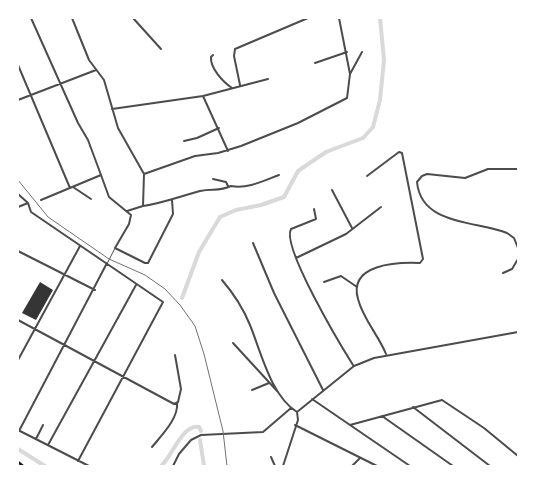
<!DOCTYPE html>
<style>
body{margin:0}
#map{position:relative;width:536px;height:484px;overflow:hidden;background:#fff;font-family:"PT Serif",serif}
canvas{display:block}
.frame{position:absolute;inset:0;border:19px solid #fff;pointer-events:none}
</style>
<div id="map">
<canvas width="536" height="484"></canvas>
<div class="frame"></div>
</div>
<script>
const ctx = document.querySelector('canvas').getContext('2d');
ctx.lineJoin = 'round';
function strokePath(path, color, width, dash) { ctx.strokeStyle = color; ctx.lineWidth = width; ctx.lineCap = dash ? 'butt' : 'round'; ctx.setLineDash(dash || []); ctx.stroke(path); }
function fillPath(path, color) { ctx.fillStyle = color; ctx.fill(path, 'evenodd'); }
strokePath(new Path2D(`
 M182 298 199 252 220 217 236 210 261 205 284 197 298 171 326 152 363 138 373 127 380 100 384 60 380 18
 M200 440 204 466
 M18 449 45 466
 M161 466C172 457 182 424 199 427L201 431`), '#d9d9d9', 4);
fillPath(new Path2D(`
 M40 282 53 290 36 320 22 313Z`), '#353535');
strokePath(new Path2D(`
 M108 262 115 248`), '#4c4c4c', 1);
strokePath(new Path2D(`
 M31 18 78 123 88 140 101 175
 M72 18 89 60 104 80 118 128 144 174 143 206 127 211
 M133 18 161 49
 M339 18 350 74
 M213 55 211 57C210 68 223 82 232 88
 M315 63 347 52
 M18 65 70 188
 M240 85 234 56 235 49 308 18
 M203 96 228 151
 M18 100 96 70
 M112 109 203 96 268 79
 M184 141 197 138 219 128
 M518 169H488L465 178 427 174 422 176 417 182C421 226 478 221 507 233L514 238 518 248
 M144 174 195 156 218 153 241 146 298 123 347 98 350 74 362 52
 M367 176 399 152 402 153 423 259 420 263C397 262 348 264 358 299 363 319 379 336 386 354
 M213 179 226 182 228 186
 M73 187 91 199
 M332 190 352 228
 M18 194 28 203
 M41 200 101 175 109 197 131 215 129 224 115 248 145 263H148L173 214 172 200
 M28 203 31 212 163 302 78 461
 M143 206C163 203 181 196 200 191 212 188 219 192 231 186 248 189 263 181 279 175
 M18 207 28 203
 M314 209 316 219 291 229C281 246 341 346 353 365
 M253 243 274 293 323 390
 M18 251 95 290
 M296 258 346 234 381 207
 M503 273 512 269 518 259
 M222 280C234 294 243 308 250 325 261 352 271 396 297 412
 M324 282 341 276 357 287
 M18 320 174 404 178 402 181 389 175 355
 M233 343 278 392
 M18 360 80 246
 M252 390 269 383
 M312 399 410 466
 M413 407 490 466
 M297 412 354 366 374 358 518 332
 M382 416 453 466
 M295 425 377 466
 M350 425 442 400 484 428 518 456
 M18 430 89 466
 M19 431 107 263
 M36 439 43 425
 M48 445 136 285
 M152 447C161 436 179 418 177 403
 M271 457 275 466
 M173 466 179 454 191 440 201 435 263 432 291 408
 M283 466 298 420 297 412
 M352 466 360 458`), '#4c4c4c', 2);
strokePath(new Path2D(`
 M18 462 23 466`), '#111', 2.5);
strokePath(new Path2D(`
 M18 180 48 217 109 259 145 275 165 289 180 305 195 326 204 354 223 431 227 466`), '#707070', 1);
</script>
